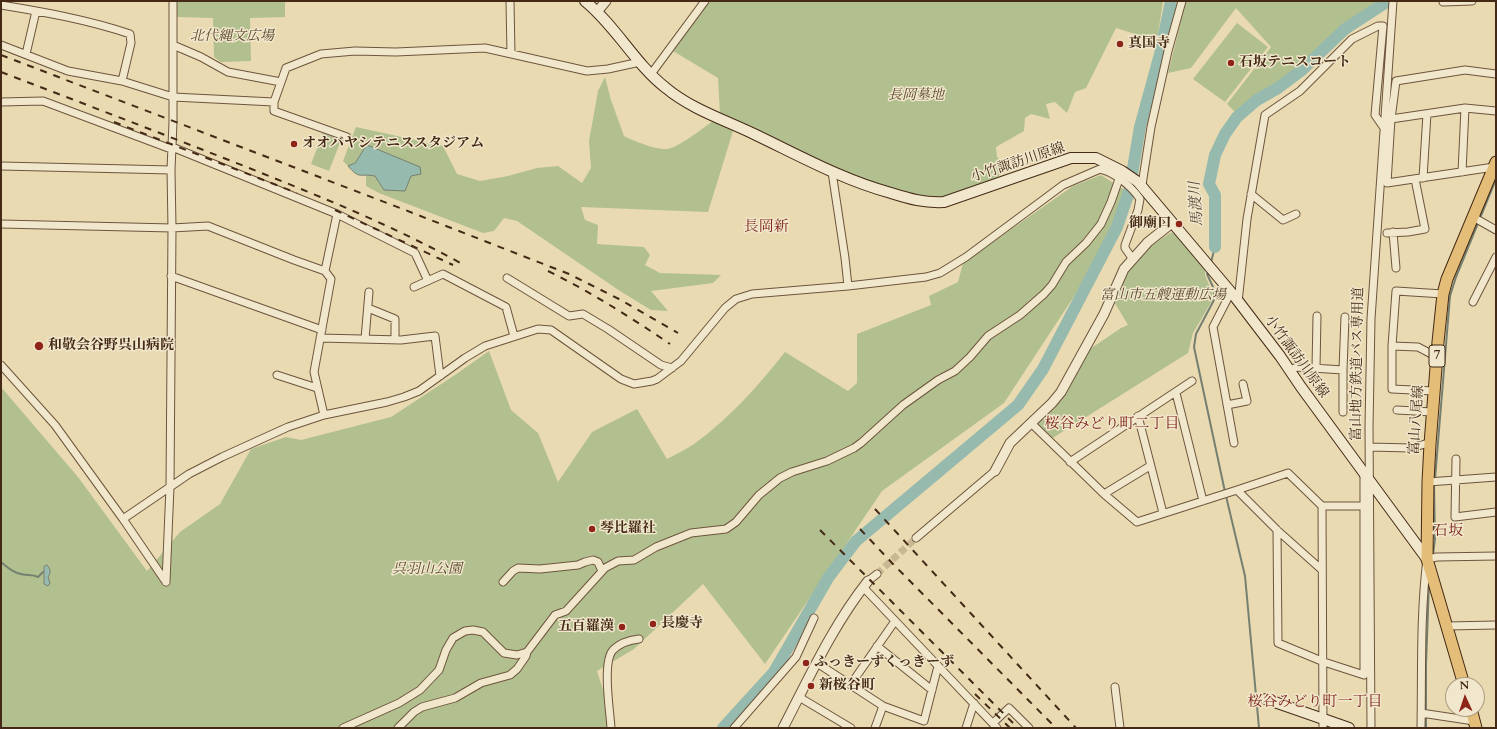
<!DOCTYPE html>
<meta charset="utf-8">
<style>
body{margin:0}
#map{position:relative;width:1497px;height:729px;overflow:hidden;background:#e9dab1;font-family:Cardo,serif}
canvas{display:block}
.frame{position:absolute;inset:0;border:2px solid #442916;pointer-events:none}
.north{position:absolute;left:1445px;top:677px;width:40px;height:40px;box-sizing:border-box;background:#f1e7cc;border:1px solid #ac9b83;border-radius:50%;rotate:357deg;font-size:11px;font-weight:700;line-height:16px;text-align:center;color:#442916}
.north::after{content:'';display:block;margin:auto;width:14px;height:18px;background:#8f2418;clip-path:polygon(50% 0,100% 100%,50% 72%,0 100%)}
</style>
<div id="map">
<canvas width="1497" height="729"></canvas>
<div class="frame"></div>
<div class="north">N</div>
</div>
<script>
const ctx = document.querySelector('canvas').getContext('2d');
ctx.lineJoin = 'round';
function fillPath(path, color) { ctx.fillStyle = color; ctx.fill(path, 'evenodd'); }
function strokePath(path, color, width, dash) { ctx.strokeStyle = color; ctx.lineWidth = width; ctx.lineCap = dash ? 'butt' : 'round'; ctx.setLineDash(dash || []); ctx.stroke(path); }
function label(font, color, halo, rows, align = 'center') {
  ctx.font = font + ' Cardo,"Noto Serif JP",serif'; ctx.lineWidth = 3; ctx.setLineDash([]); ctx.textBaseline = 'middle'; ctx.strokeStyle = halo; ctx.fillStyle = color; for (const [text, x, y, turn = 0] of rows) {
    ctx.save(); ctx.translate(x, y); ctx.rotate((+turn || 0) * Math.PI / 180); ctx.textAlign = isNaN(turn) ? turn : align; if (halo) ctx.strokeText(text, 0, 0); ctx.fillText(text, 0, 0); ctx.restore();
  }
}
fillPath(new Path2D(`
 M177 1H285V17L250 18 251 61 221 62 214 57 213 18 177 17Z
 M708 1H1163L1157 41 1116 28 1086 88 1075 92 1067 113 1055 102 1046 104 1050 119 1031 114 1025 118 1024 131 996 147 997 157 1004 164 997 180 928 203 822 163 720 114 718 78 673 51Z
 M1186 1H1377L1341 27 1304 64 1236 113 1227 104 1271 47 1236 8 1191 68 1168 73Z
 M1237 23 1268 47 1225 102 1193 79Z
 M605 77 611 100 624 136C634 141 656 150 667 149 678 148 703 128 713 121L733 131 708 212 581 207 585 220 598 225 597 244 644 247 650 255 645 265 660 273 721 275 713 283 651 291 668 311 651 310 620 291 517 221 504 218 494 231 483 233 379 193 366 186V174L375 176 384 190 394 157 367 145 355 164 348 166 343 161 356 127 443 146 457 174 480 181 508 176 537 168 558 166 582 183 591 168 589 141 598 91Z
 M323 133 341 140 329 171 311 164Z
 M1101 175 1126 191 1114 228 1088 275 1004 403 882 491 765 664 703 584 634 649 597 671 615 728H1V387L78 477 147 571 180 532 220 504 251 449 286 437 301 440 391 417 458 373 489 351 511 410 538 433 558 482 592 432 637 409 667 459C676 454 685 450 694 444 729 419 758 386 785 352L848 391 857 383V334L931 305 929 296 958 282 963 263 1073 186Z
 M1174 232 1205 268V275L1212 292 1213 299 1193 333 1188 353 1051 439 1038 425V422L1090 349 1121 328 1128 325 1113 300 1118 285 1138 255 1170 233Z`), '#b2c08f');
const water = new Path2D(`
 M367 145 420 167 421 174 411 176 405 191 384 190 375 176C359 173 360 180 348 166L355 163Z
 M47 565C51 570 51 572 48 577L50 583 48 586 44 584V567Z`);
fillPath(water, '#97baae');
strokePath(water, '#768071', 1);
strokePath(new Path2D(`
 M1211 262 1215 247
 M1208 272 1207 274 1213 287 1215 298 1196 334 1194 347 1225 492
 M1435 479 1450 296 1456 277 1496 179
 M1226 496 1245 576 1259 728
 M1433 555 1435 539 1434 484
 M1 562C7 567 13 573 21 574 28 576 32 574 38 577L43 572
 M1426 728V665L1429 583`), '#768071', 2);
strokePath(new Path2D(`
 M1215 247V195L1209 184 1215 155 1225 134 1237 117 1257 100 1278 88 1302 70 1345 29 1388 1
 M723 728 774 672 828 578 856 541 1018 405 1043 369 1117 227 1129 192 1140 127 1160 54 1171 1`), '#97baae', 12);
strokePath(new Path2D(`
 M877 574 916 538`), '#c8b792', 7, [7, 3.5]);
const minor = new Path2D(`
 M510 1 511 54
 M1443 2 1472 1
 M1 5C44 12 89 20 130 34L131 43 122 81
 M1 45 68 71 122 81 173 97 274 102
 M173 45 201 57 228 72 281 82
 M26 54 36 11
 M651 74 705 1
 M1 102 43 101 171 149
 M1391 119 1465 108 1496 111
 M347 137 274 111V102L286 68 321 54 355 51 396 52 485 48 587 71 608 69 640 62
 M172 147 337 214 325 271
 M1 166 171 170
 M1494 167 1387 183 1391 119 1396 81 1465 70 1496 74
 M832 172 845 258 848 286
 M1462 172 1465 108
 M1423 178 1427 114
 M1142 185 1151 127 1168 51 1182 1
 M1251 194 1283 220 1296 214
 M337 214 415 253 428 281
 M1473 217 1496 230
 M1 224 172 228 208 226 294 260 325 271 331 279 314 372 324 415
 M1393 232 1396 268
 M1387 233 1408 232 1425 229 1415 179
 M171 276 322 330
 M507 278 569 316 583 314 608 329 661 365 672 368
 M414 287 443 274 506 307 514 336
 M1231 292 1213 327 1234 443
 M1238 302 1247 219 1265 115 1300 91 1352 39 1378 26H1383L1375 115 1384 128
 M1473 302 1496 257
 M368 308 395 319V340
 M320 338 401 340 435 336 440 376
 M365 339 369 292
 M1392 346 1418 347 1437 357
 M1 365 55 425 123 519 166 582
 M1316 368 1317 316
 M1290 370 1297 367 1343 370 1345 317
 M277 375 317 388
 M1434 391 1392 389V346L1396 291 1443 294
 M1176 393 1203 501
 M1227 405 1247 401 1243 384
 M1397 410 1432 412
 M1343 412V370
 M1138 416 1163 513
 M1031 423 1104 494 1137 522 1237 490
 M1369 447 1411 448 1425 444H1430
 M1456 459 1455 517 1496 512
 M1070 462 1192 381
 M1428 482 1496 477
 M1104 494 1150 466
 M1322 506 1323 728
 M123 519 189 474 222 457 288 427 324 415 387 402 404 397 419 391 465 358 485 346 538 329 551 330 621 379 634 384 652 381 657 379 681 361 725 308 736 299 752 294 848 286 926 277 940 273 966 257 1063 185 1100 169C1115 172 1132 187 1140 199L1138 210 1125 245V248L1132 258
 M1277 530 1278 643 1324 662 1364 675V474
 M916 538 995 471
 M1322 570 1277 530 1237 490 1288 473 1322 506H1365
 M868 581 877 574
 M166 582 170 487 172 228 171 170 173 122V1
 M503 582 513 571 518 568 540 569 578 565 585 562 593 560 598 562 602 571
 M863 587 997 728
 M1447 626 1496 625
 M877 646 932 690
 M817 663 883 706 924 721 938 666
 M851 684 895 621
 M1115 687 1120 728
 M799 697 851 728
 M1421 713 1474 721
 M993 723 1009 708 1029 728
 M343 728 399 703 420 690 439 670 446 650 453 638 465 631 473 630 483 632 504 653 517 655 527 652 555 615 566 611 605 568 618 561 634 560 656 547 691 533 726 529 736 522 759 495 780 478 792 472 827 461 854 448 861 443 903 405 938 380 955 371 970 357 988 336 1020 315 1044 294 1052 285 1066 262 1086 243 1101 224 1111 202 1119 179
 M398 728 414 712 422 707 455 698 481 683 510 675 517 669 526 656 527 652
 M611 728C610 711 602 662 613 650 620 643 630 640 639 639
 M734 728 796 657 814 618
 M875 728 883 706
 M966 728 974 703
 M1371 728 1369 427 1371 319 1393 1
 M1421 728C1422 672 1420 615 1427 559L1437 557 1496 556`);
const tertiary = new Path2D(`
 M597 12 606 1
 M995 471 1010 443 1052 403 1061 392 1104 314 1124 269 1148 242 1172 223
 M783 728C809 678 833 625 868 581`);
const secondary = new Path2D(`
 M585 1C616 26 635 64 666 88 691 109 725 120 754 134 800 156 843 180 891 193 910 199 924 203 944 202L1071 158H1096L1122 171 1138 182 1235 297 1280 356 1301 387 1427 559
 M1266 699 1349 728`);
const primary = new Path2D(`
 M1464 685 1427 559 1428 482 1430 444 1438 342 1443 294 1447 279 1496 162
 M1471 709 1476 728`);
strokePath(minor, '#6d553d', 9);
strokePath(tertiary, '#6d553d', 11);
strokePath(secondary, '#442916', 12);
strokePath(primary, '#442916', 13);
strokePath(minor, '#f1e7cc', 7);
strokePath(tertiary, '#f1e7cc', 9);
strokePath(secondary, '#f1e7cc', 10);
strokePath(primary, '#e4bd78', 11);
strokePath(new Path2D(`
 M1 55 400 208 569 274 619 299 678 333
 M1 72C82 103 163 134 244 166 319 196 394 226 464 265
 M114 122 297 193
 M335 210 453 265
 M548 271C591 292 630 317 670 344
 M875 509 1076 728
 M860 529 893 564 1056 728
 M820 530 1018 728
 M975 694 1010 728`), '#442916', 2, [7, 7]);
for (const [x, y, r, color] of [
 [1120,44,4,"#8f2418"],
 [1231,63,4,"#8f2418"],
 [294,144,4,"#8f2418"],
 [1179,224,4,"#8f2418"],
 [39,346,5,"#8f2418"],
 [592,529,4,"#8f2418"],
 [653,624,4,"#8f2418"],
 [622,627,4,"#8f2418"],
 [806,663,4,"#8f2418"],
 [811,686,4,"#8f2418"]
]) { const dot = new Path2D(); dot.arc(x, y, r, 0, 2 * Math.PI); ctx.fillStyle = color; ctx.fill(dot); strokePath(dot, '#f1e7cc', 1.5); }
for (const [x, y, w] of [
 [1437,356,16]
]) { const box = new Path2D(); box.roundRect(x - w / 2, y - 11, w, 22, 3); ctx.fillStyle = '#f1e7cc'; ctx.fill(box); strokePath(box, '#442916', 1); }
label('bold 13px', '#442916', null, [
 ["7",1437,356]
]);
label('italic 14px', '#5a472e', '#f1e7cc', [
 ["北代縄文広場",232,37],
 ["長岡墓地",916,96],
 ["富山市五艘運動広場",1163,296],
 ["呉羽山公園",427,570]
]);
label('bold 14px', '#442916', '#f1e7cc', [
 ["真国寺",1128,44],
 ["石坂テニスコート",1239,63],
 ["オオバヤシテニススタジアム",302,144],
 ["御廟口",1171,224,"right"],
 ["和敬会谷野呉山病院",48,346],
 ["琴比羅社",600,529],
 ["長慶寺",661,624],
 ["五百羅漢",614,627,"right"],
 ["ふっきーずくっきーず",814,663],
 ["新桜谷町",819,686]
], 'left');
label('14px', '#442916', '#f1e7cc', [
 ["小竹諏訪川原線",1018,163,-18],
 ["小竹諏訪川原線",1296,357,54],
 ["富山地方鉄道バス専用道",1358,364,-89],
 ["富山八尾線",1417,420,-86]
]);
label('italic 15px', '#594d3c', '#f1e7cc', [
 ["馬渡川",1197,204,-94]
]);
label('15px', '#7a1f14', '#f1e7cc', [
 ["長岡新",766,228],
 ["桜谷みどり町二丁目",1112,425],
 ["石坂",1448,532],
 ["桜谷みどり町一丁目",1315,703]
]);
</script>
